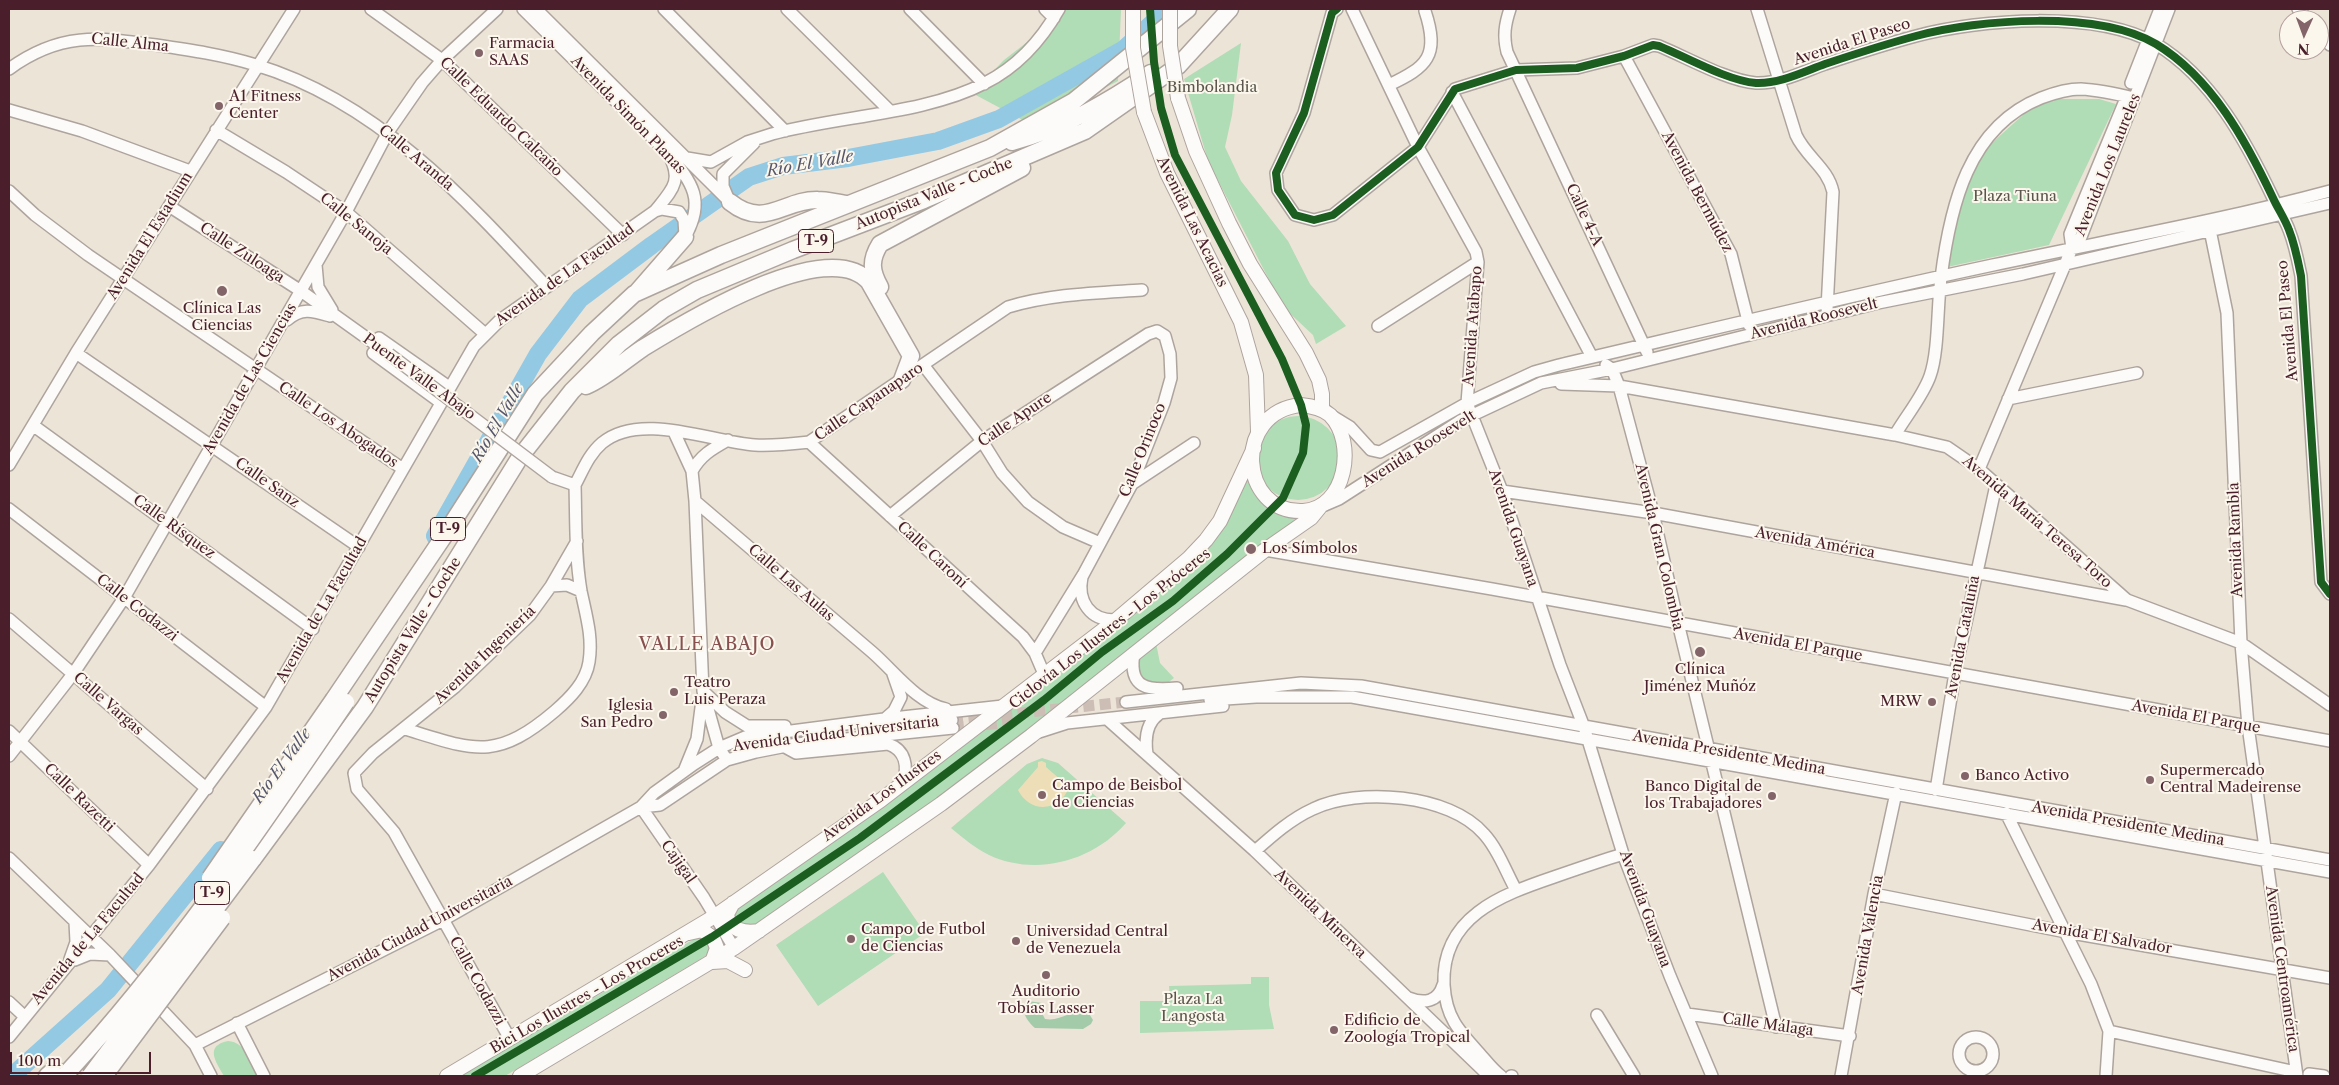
<!DOCTYPE html>
<meta charset="utf-8">
<style>
body{margin:0}
#map{position:relative;width:2339px;height:1085px;overflow:hidden;background:#ede4d8;font-family:"Libre Caslon Text",serif}
canvas{display:block}
.frame{position:absolute;inset:0;border:10px solid #4a1f2b;pointer-events:none}
.north{position:absolute;left:2279px;top:10px;width:50px;height:50px;box-sizing:border-box;background:#fbf7ec;border:1px solid #b4a19f;border-radius:50%;rotate:182deg;font-size:14px;font-weight:700;line-height:20px;text-align:center;color:#4a1f2b}
.north::after{content:'';display:block;margin:auto;width:18px;height:22px;background:#836468;clip-path:polygon(50% 0,100% 100%,50% 72%,0 100%)}
.scale{position:absolute;left:10px;top:1052px;width:141px;height:22px;box-sizing:border-box;border:2px solid #4a1f2b;border-top:0;padding-left:6px;font-size:15px;line-height:18px;white-space:nowrap;color:#4a1f2b;-webkit-text-stroke:4px #fbf7ec;paint-order:stroke}
</style>
<div id="map">
<canvas width="2339" height="1085"></canvas>
<div class="frame"></div>
<div class="north">N</div>
<div class="scale">100 m</div>
</div>
<script>
const ctx = document.querySelector('canvas').getContext('2d');
ctx.lineJoin = 'round';
function fillPath(path, color) { ctx.fillStyle = color; ctx.fill(path, 'evenodd'); }
function strokePath(path, color, width, dash) { ctx.strokeStyle = color; ctx.lineWidth = width; ctx.lineCap = dash ? 'butt' : 'round'; ctx.setLineDash(dash || []); ctx.stroke(path); }
function label(font, color, halo, rows, align = 'center') {
  ctx.font = font + ' "Libre Caslon Text",serif'; ctx.lineWidth = 4; ctx.setLineDash([]); ctx.textBaseline = 'middle'; ctx.strokeStyle = halo; ctx.fillStyle = color; for (const [text, x, y, turn = 0] of rows) {
    ctx.save(); ctx.translate(x, y); ctx.rotate((+turn || 0) * Math.PI / 180); ctx.textAlign = isNaN(turn) ? turn : align; if (halo) ctx.strokeText(text, 0, 0); ctx.fillText(text, 0, 0); ctx.restore();
  }
}
fillPath(new Path2D(`
 M1053 9H1121L1118 81 1032 125 972 93 1004 60 1040 32Z
 M1241 43 1232 115 1225 147 1241 181 1288 241 1310 284 1346 326 1316 344 1313 335 1283 307 1208 161 1184 79Z
 M2053 99H2099L2116 104 2049 245 1947 267 1959 194 1983 151 2034 105Z
 M1256 458a42 42 0 1 1 84 0a42 42 0 1 1-84 0Z
 M1252 453 1254 475 1281 504 1318 508 1031 736 746 932 728 910 881 800 1207 540Z
 M1156 643 1160 663 1174 678 1162 687 1143 682 1136 669 1138 654Z
 M1042 758 1058 763 1126 823C1093 861 1036 877 989 855 975 848 963 838 951 828L1027 764Z
 M883 872 925 933 818 1006 776 945Z
 M706 932 717 949 505 1076H460Z
 M1251 977H1269V1005L1274 1029 1140 1033V1001H1170L1169 986 1251 984Z
 M228 1041C246 1042 250 1062 257 1076H224C216 1062 204 1046 228 1041Z`), '#b0dcb6');
fillPath(new Path2D(`
 M1028 1001 1042 1003 1045 1006 1043 1015 1045 1019C1062 1022 1073 1008 1089 1010L1088 1012 1093 1020 1091 1024 1083 1029 1035 1028C1027 1021 1019 1010 1028 1001Z`), '#a3cba9');
fillPath(new Path2D(`
 M1042 761 1046 763V767L1069 787C1060 812 1030 814 1018 790L1038 767V762Z`), '#eedeb8');
strokePath(new Path2D(`
 M435 536 538 354 580 299 652 245 749 177 783 166 848 158 938 141 999 119 1124 49 1168 9
 M12 1076 108 990 221 850`), '#93c9e3', 18);
strokePath(new Path2D(`
 M952 720 1126 702
 M953 728 1011 722`), '#ccbdb5', 11, [11, 5.5]);
const minor = new Path2D(`
 M371 9 442 60 623 235
 M523 9 668 153C692 183 706 200 685 237
 M536 9 730 202
 M664 9 785 131
 M787 9 889 110
 M910 9 984 84
 M1045 9 1054 18
 M1337 9 1332 13 1304 113 1276 173 1278 190 1295 215 1314 220 1333 215 1418 147 1455 89 1516 70 1577 68 1624 56 1653 45 1659 46C1686 57 1728 81 1756 83 1779 84 1803 72 1825 64 1855 54 1886 44 1916 36 1980 19 2097 10 2156 44 2212 78 2246 141 2273 198 2278 209 2285 219 2289 230 2295 245 2298 261 2301 276L2321 582 2330 594
 M1352 9 1418 147 1476 252 1478 262 1467 403 1502 491 1560 665 1584 727 1623 854 1670 976 1712 1076
 M1510 9C1505 24 1503 36 1507 52L1647 352
 M1757 9 1796 135C1806 157 1828 168 1833 192L1827 309
 M2298 9 2308 20
 M2319 32 2330 45
 M1624 56 1731 254 1749 325
 M9 69C60 32 97 37 156 45 190 50 224 55 256 65 376 101 465 198 547 287
 M2131 83 2160 9
 M1389 85C1427 67 1440 56 1425 11
 M1452 92 1592 357
 M9 110 82 131 190 171
 M216 130 286 172 346 212 484 333
 M687 158 711 162 747 142 772 134C837 116 926 114 985 83 1017 67 1042 39 1059 9
 M9 191 35 215 88 255 403 469
 M728 198 723 186V174L754 143
 M169 206 301 291 389 354
 M655 211 662 209 679 212 684 220 685 236
 M2209 225 2227 313 2241 643 2248 726 2297 1076
 M2072 248 2070 234 2124 103
 M316 265 318 287 332 310
 M287 320C302 307 313 311 330 316
 M1378 326 1478 262
 M379 338 449 387
 M76 353 359 547
 M373 353 440 402
 M1606 365 1612 369 1619 386 1653 513 1678 623 1776 1027
 M924 366 982 441 1002 473 1028 502 1063 527 1100 543
 M1561 384 1619 386 1895 435 1947 447 1979 469 2127 600 2241 643 2330 705
 M2008 399 2137 373
 M1332 416 1350 427 1371 450 1380 452 1467 403 1534 372 1559 365C1704 331 1848 296 1993 265 2105 241 2219 221 2330 191
 M34 426 313 629
 M674 432 692 471 695 501 703 691 719 748 727 760
 M1895 435C1906 416 1923 396 1930 376 1939 351 1937 305 1941 278 1950 207 1968 127 2041 98 2054 93 2067 89 2081 89 2099 90 2117 94 2134 98
 M809 442 1023 637 1035 653 1044 674
 M9 465 76 353 294 9
 M1979 469 2072 248 2081 237 2169 9
 M692 471C701 455 712 449 728 440
 M552 477 575 485
 M1132 484 1194 443
 M575 485C583 470 589 454 602 443 640 411 712 442 755 445 774 446 791 444 809 442L1008 307C1051 294 1097 293 1142 290
 M1502 491 1653 513 2126 600
 M695 501C754 551 813 601 872 652 894 671 917 703 946 709
 M1325 505 1339 499 1460 421 1541 383 1612 369 1878 303 2023 274 2330 203
 M9 509 266 707
 M890 516 982 441 1148 334 1157 331 1165 336 1170 354 1171 378 1164 403 1132 484 1083 575 1035 653
 M1265 550 1492 589 2330 741
 M1082 577C1077 601 1090 621 1116 620
 M551 586 567 585 581 591
 M9 619 207 789
 M1134 653C1128 688 1147 691 1177 688
 M703 691 725 712 747 726H785
 M1210 700 1256 697H1352L2330 872
 M1126 702 1301 683 1361 686 2330 860
 M886 718 894 711 901 697 893 674
 M1107 719 1255 851 1489 1076
 M924 723 952 720
 M405 729C474 750 495 762 555 711 570 698 586 682 589 662 593 637 586 615 581 591 575 556 576 520 575 485
 M9 731 149 865
 M1039 732 1067 723 1223 706
 M785 747 796 753 888 744C906 750 908 767 903 783
 M1147 754C1145 740 1146 723 1159 714
 M9 756 73 674 124 598 346 212 388 132 422 83 442 60 497 9
 M684 771 697 739 702 700
 M1936 790 1955 673 1996 485
 M641 807 660 805 727 760 756 752 797 744 953 728
 M641 807 704 898 734 948
 M2006 813 2091 984 2109 1031 2106 1076
 M1255 851C1273 835 1291 819 1313 809 1358 787 1450 794 1484 834 1498 849 1506 872 1516 890
 M9 858 110 955 195 1045 211 1076
 M1874 894 2066 932 2330 978
 M70 959 76 942 75 922
 M75 960 90 954 110 955
 M1409 998C1424 1004 1438 1002 1443 985
 M9 1002 24 1016
 M1687 1014 1850 1036
 M1597 1015 1634 1076
 M237 1023 264 1076
 M2109 1031 2296 1072
 M9 1037 149 865 266 707 474 346 500 320 655 211C673 189 683 181 668 153
 M1959 1054a17 17 0 1 1 34 0a17 17 0 1 1-34 0Z
 M510 1039 394 832 357 789 354 773 373 753 455 687 530 615 551 586 577 541
 M195 1045 443 920 641 807 654 793 694 764 719 748 745 737 884 719 1003 706
 M2309 1074 2324 1076
 M1501 1076C1493 1070 1487 1062 1480 1054 1459 1031 1446 1018 1444 985 1441 917 1501 895 1554 877 1577 869 1600 861 1623 854
 M1511 1076H1512
 M1841 1076 1874 894 1896 793`);
const major = new Path2D(`
 M1178 98 1196 151 1229 223 1250 264 1306 353 1319 380 1322 394V410
 M1144 112 1167 173 1241 322 1256 375 1258 432
 M1301 405C1311 406 1322 408 1330 415 1357 442 1346 509 1303 511 1239 514 1232 412 1301 405Z
 M733 903 727 914C729 931 745 933 759 931
 M689 933 702 930 713 938 717 948 712 962
 M712 962 728 961 745 970
 M447 1076 715 916 881 800 1116 620 1189 558 1206 540 1220 521 1254 448
 M520 1076 734 948 941 804 1031 736 1265 550 1311 518 1320 507`);
const highway = new Path2D(`
 M1012 142C1062 129 1108 102 1151 73
 M730 202C765 230 784 199 818 200 827 200 837 203 846 204
 M880 287C871 271 870 260 880 244L1022 168
 M637 292 685 237
 M586 386C607 377 625 360 643 348 685 322 829 234 869 282L911 356 902 380
 M334 699 442 539 535 394 592 333 634 294 721 255 990 148 1074 101 1188 9
 M253 859 365 707 520 457 572 391 619 344 664 309 697 290 793 250 924 200 1085 131 1178 66 1230 9
 M47 1076 55 1069`);
strokePath(minor, '#aea49e', 14);
strokePath(major, '#aea49e', 16);
strokePath(highway, '#aea49e', 19);
strokePath(minor, '#fcfbf9', 11);
strokePath(major, '#fcfbf9', 14);
strokePath(highway, '#fcfbf9', 16);
const minorBridge = new Path2D(`
 M389 354 552 477`);
const majorBridge = new Path2D(`
 M1133 9V48L1144 112
 M1170 9V46L1178 98`);
const highwayBridge = new Path2D(`
 M210 878 334 699
 M66 1074C171 960 259 830 346 702
 M90 1076 253 859
 M104 1076 222 918`);
strokePath(minorBridge, '#aea49e', 14, []);
strokePath(majorBridge, '#aea49e', 16, []);
strokePath(highwayBridge, '#aea49e', 19, []);
strokePath(minorBridge, '#fcfbf9', 11);
strokePath(majorBridge, '#fcfbf9', 14);
strokePath(highwayBridge, '#fcfbf9', 16);
strokePath(new Path2D(`
 M1337 9 1332 13 1304 113 1276 173 1278 190 1295 215 1314 220 1333 215 1418 147 1455 89 1516 70 1577 68 1624 56 1653 45 1659 46C1686 57 1728 81 1756 83 1779 84 1803 72 1825 64 1855 54 1886 44 1916 36 1980 19 2097 10 2156 44 2212 78 2246 141 2273 198 2278 209 2285 219 2289 230 2295 245 2298 261 2301 276L2321 582 2330 594
 M475 1076 712 937 860 838 1044 700 1102 652 1173 601 1227 554 1283 498 1303 453 1306 425 1301 405 1282 359 1175 155 1161 108 1154 62 1150 9`), '#1b5e20', 8);
for (const [x, y, r, color] of [
 [479,53,5,"#836468"],
 [219,106,5,"#836468"],
 [222,291,6,"#836468"],
 [1251,549,6,"#836468"],
 [1700,652,6,"#836468"],
 [674,692,5,"#836468"],
 [1932,702,5,"#836468"],
 [663,715,5,"#836468"],
 [1965,776,5,"#836468"],
 [2150,780,5,"#836468"],
 [1042,795,5,"#836468"],
 [1772,796,5,"#836468"],
 [851,939,5,"#836468"],
 [1016,941,5,"#836468"],
 [1046,975,5,"#836468"],
 [1334,1030,5,"#836468"]
]) { const dot = new Path2D(); dot.arc(x, y, r, 0, 2 * Math.PI); ctx.fillStyle = color; ctx.fill(dot); strokePath(dot, '#fbf7ec', 2); }
for (const [x, y, w] of [
 [816,241,35],
 [448,529,35],
 [212,893,35]
]) { const box = new Path2D(); box.roundRect(x - w / 2, y - 11.5, w, 23, 4); ctx.fillStyle = '#fbf7ec'; ctx.fill(box); strokePath(box, '#4a1f2b', 1); }
label('bold 14px', '#4a1f2b', null, [
 ["T-9",816,241],
 ["T-9",448,529],
 ["T-9",212,893]
]);
label('15px', '#4a1f2b', '#fbf7ec', [
 ["Avenida El Paseo",1852,42,-18],
 ["Calle Alma",130,43,6],
 ["Avenida Simón Planas",628,115,46],
 ["Calle Eduardo Calcaño",501,117,44],
 ["Calle Aranda",416,158,40],
 ["Avenida Los Laureles",2108,165,-68],
 ["Avenida Bermúdez",1697,192,62],
 ["Autopista Valle - Coche",934,194,-22],
 ["Calle 4-A",1584,215,65],
 ["Avenida Las Acacias",1192,222,64],
 ["Calle Sanoja",356,224,39],
 ["Avenida El Estadium",150,236,-58],
 ["Calle Zuloaga",242,253,33],
 ["Avenida de La Facultad",565,275,-35],
 ["Avenida Roosevelt",1814,319,-14],
 ["Avenida El Paseo",2288,321,-95],
 ["Avenida Atabapo",1473,326,-86],
 ["Puente Valle Abajo",419,377,36],
 ["Avenida de Las Ciencias",250,379,-60],
 ["Calle Capanaparo",869,402,-34],
 ["Calle Apure",1015,420,-34],
 ["Calle Los Abogados",338,425,34],
 ["Avenida Roosevelt",1419,449,-32],
 ["Calle Orinoco",1143,450,-68],
 ["Calle Sanz",267,483,35],
 ["Avenida María Teresa Toro",2037,522,41],
 ["Calle Rísquez",174,527,36],
 ["Avenida Guayana",1513,528,71],
 ["Avenida Rambla",2236,540,-92],
 ["Avenida América",1815,543,10],
 ["Avenida Gran Colombia",1659,547,77],
 ["Calle Caroní",932,555,43],
 ["Calle Las Aulas",791,583,41],
 ["Calle Codazzi",137,608,38],
 ["Avenida de La Facultad",322,610,-60],
 ["Ciclovía Los Ilustres - Los Próceres",1110,629,-38],
 ["Autopista Valle - Coche",413,630,-58],
 ["Avenida Cataluña",1963,637,-79],
 ["Avenida El Parque",1798,645,10],
 ["Avenida Ingeniería",485,655,-44],
 ["Calle Vargas",108,704,41],
 ["Avenida El Parque",2196,717,10],
 ["Avenida Ciudad Universitaria",836,734,-7],
 ["Avenida Presidente Medina",1729,753,10],
 ["Avenida Los Ilustres",882,796,-36],
 ["Calle Razetti",79,798,44],
 ["Avenida Presidente Medina",2128,824,10],
 ["Cajigal",678,862,55],
 ["Avenida Guayana",1645,909,70],
 ["Avenida Minerva",1320,914,44],
 ["Avenida Ciudad Universitaria",420,929,-28],
 ["Avenida Valencia",1868,935,-80],
 ["Avenida El Salvador",2102,937,10],
 ["Avenida de La Facultad",88,939,-50],
 ["Avenida Centroamérica",2282,969,82],
 ["Calle Codazzi",477,981,61],
 ["Bici Los Ilustres - Los Proceres",587,995,-30],
 ["Calle Málaga",1768,1025,8]
]);
label('15px', '#4a1f2b', '#fbf7ec', [
 ["Farmacia",489,44],
 ["SAAS",489,61],
 ["A1 Fitness",229,97],
 ["Center",229,114],
 ["Clínica Las",222,309,"center"],
 ["Ciencias",222,326,"center"],
 ["Los Símbolos",1262,549],
 ["Clínica",1700,670,"center"],
 ["Jiménez Muñóz",1700,687,"center"],
 ["Teatro",684,683],
 ["Luis Peraza",684,700],
 ["MRW",1922,702,"right"],
 ["Iglesia",653,706,"right"],
 ["San Pedro",653,723,"right"],
 ["Supermercado",2160,771],
 ["Central Madeirense",2160,788],
 ["Banco Activo",1975,776],
 ["Campo de Beisbol",1052,786],
 ["de Ciencias",1052,803],
 ["Banco Digital de",1762,787,"right"],
 ["los Trabajadores",1762,804,"right"],
 ["Campo de Futbol",861,930],
 ["de Ciencias",861,947],
 ["Universidad Central",1026,932],
 ["de Venezuela",1026,949],
 ["Auditorio",1046,992,"center"],
 ["Tobías Lasser",1046,1009,"center"],
 ["Edificio de",1344,1021],
 ["Zoología Tropical",1344,1038]
], 'left');
label('15px', '#5a564d', '#fbf7ec', [
 ["Bimbolandia",1212,88],
 ["Plaza Tiuna",2015,197],
 ["Plaza La",1193,1000],
 ["Langosta",1193,1017]
]);
label('italic 16px', '#56576d', '#fbf7ec', [
 ["Río El Valle",810,164,-10],
 ["Río El Valle",498,423,-60],
 ["Río El Valle",282,766,-54]
]);
ctx.letterSpacing = '1px';
label('18px', '#885150', '#fbf7ec', [
 ["VALLE ABAJO",707,645]
]);
ctx.letterSpacing = '0px';
</script>
